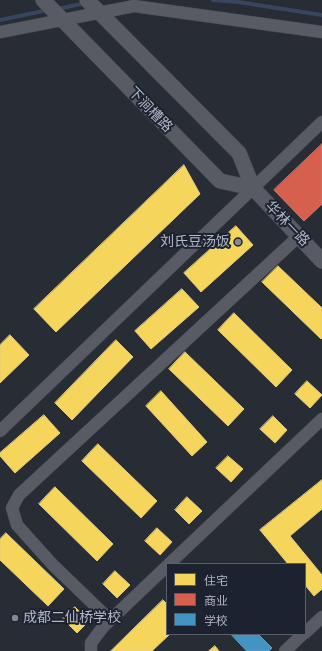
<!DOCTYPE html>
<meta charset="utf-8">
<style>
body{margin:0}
#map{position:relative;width:322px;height:651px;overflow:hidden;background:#282c35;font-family:"Fira Sans","Noto Sans SC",sans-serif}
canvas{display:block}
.legend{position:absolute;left:166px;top:563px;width:140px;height:72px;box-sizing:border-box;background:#1c222f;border:1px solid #585e6b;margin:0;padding:5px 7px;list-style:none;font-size:12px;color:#b2b8c6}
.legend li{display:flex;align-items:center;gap:8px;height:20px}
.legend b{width:20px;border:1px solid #585e6b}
</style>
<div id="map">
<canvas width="322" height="651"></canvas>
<ul class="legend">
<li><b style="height:11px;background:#f6d55c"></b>住宅</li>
<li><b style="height:11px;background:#d6604d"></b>商业</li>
<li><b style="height:11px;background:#4393c3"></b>学校</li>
</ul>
</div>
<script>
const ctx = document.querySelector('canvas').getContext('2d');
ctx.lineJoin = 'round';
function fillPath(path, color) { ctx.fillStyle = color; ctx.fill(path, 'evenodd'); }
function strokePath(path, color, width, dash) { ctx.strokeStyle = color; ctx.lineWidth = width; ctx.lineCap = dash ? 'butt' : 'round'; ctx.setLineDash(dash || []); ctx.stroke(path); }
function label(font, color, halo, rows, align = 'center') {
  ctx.font = font + ' "Fira Sans","Noto Sans SC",sans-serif'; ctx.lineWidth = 4; ctx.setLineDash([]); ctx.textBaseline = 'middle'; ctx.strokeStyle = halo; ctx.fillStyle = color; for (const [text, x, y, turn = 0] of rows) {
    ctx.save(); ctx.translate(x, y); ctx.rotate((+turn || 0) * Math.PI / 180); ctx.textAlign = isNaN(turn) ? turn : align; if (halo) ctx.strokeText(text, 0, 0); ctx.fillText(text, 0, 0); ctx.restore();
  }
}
const homes = new Path2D(`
 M184 165 200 194 56 332 34 309Z
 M236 226 253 245 201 292 184 273Z
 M278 266 322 308V338L321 339 262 282Z
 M182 289 199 307 151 349 135 331Z
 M234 313 292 370 276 387 218 330Z
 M10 335 29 355 0 383V345Z
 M116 340 133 357 72 420 55 403Z
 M185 352 244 409 228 426 169 369Z
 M307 381 322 395 310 408 295 394Z
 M161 391 207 442 192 456 146 406Z
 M44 415 60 433 15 473 0 456V453Z
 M273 416 287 430 275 443 260 429Z
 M98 444 157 501 141 518 82 461Z
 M228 456 243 469 231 482 216 468Z
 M322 480V509L290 536 322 575V589L314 596 305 585V564H288L260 530Z
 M55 487 113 544 97 561 39 504Z
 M187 497 202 511 189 524 175 510Z
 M157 528 172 542 160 555 145 541Z
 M6 533 64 589 48 606 0 560V539Z
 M115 571 130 585 117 598 103 584Z
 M163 600 167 604V634H170L152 651H111Z
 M75 607 89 621 77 633 63 619Z
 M215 646 219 651H209Z`);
fillPath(homes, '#f6d55c');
strokePath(homes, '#e2cc7c', 1);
const shops = new Path2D(`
 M322 144V204L304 221 274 190Z`);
fillPath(shops, '#d6604d');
strokePath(shops, '#cb7a71', 1);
const schools = new Path2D(`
 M231 634H258L272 648 269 651H247Z`);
fillPath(schools, '#4393c3');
strokePath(schools, '#649ec4', 1);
strokePath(new Path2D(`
 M213 0 238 2 322 15
 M57 9 86 3
 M0 20 48 10`), '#37455f', 4);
const minor = new Path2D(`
 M0 32 134 6 322 32
 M0 431 322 122
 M169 564 322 419
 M110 620 53 565 17 525 12 508 19 495 299 236
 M305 633 322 617
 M91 651V643L103 627 167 566
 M285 651 303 634`);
const tertiary = new Path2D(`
 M43 0 220 181 253 188
 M87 0 239 153 253 188 322 261`);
strokePath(minor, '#44474e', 13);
strokePath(tertiary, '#44474e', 16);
strokePath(minor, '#585b63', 12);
strokePath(tertiary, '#585b63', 15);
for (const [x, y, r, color] of [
 [238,242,4,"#828793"],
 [15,618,4,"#828793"]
]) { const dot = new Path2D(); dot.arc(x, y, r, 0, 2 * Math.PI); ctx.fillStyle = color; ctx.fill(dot); strokePath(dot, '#1c222f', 1.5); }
label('14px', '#b2b8c6', '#1c222f', [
 ["下涧槽路",150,110,46],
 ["华林一路",287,224,46]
]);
label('14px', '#b2b8c6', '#1c222f', [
 ["刘氏豆汤饭",230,242],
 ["成都二仙桥学校",23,618,"left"]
], 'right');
</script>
